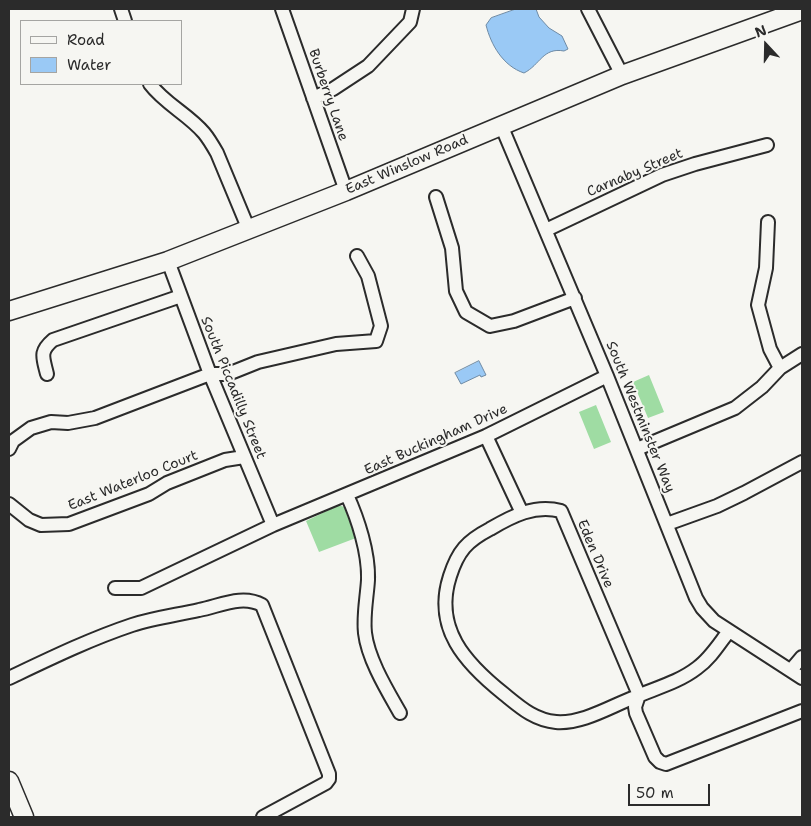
<!DOCTYPE html>
<style>
body{margin:0}
#map{position:relative;width:811px;height:826px;overflow:hidden;background:#f6f6f2;font-family:"Shantell Sans",sans-serif}
canvas{display:block}
.frame{position:absolute;inset:0;border:10px solid #2b2b2b;pointer-events:none}
.legend{position:absolute;left:20px;top:20px;width:162px;height:65px;box-sizing:border-box;background:#f6f6f2;border:1px solid #a5a5a2;margin:0;padding:6px 9px;list-style:none;font-size:15px;color:#2b2b2b}
.legend li{display:flex;align-items:center;gap:10px;height:25px}
.legend b{width:25px;border:1px solid #a5a5a2}
.north{position:absolute;left:741px;top:20px;width:50px;height:50px;-webkit-text-stroke:4px #f6f6f2;paint-order:stroke;rotate:339deg;font-size:14px;font-weight:700;line-height:20px;text-align:center;color:#2b2b2b}
.north::after{content:'';display:block;margin:auto;width:18px;height:22px;background:#2b2b2b;clip-path:polygon(50% 0,100% 100%,50% 72%,0 100%)}
.scale{position:absolute;left:628px;top:784px;width:82px;height:22px;box-sizing:border-box;border:2px solid #2b2b2b;border-top:0;padding-left:6px;font-size:15px;line-height:18px;white-space:nowrap;color:#2b2b2b;-webkit-text-stroke:4px #f6f6f2;paint-order:stroke}
</style>
<div id="map">
<canvas width="811" height="826"></canvas>
<div class="frame"></div>
<ul class="legend">
<li><b style="height:6px;background:#f6f6f2"></b>Road</li>
<li><b style="height:14px;background:#9ac9f5"></b>Water</li>
</ul>
<div class="north">N</div>
<div class="scale">50 m</div>
</div>
<script>
const ctx = document.querySelector('canvas').getContext('2d');
ctx.lineJoin = 'round';
function fillPath(path, color) { ctx.fillStyle = color; ctx.fill(path, 'evenodd'); }
function strokePath(path, color, width, dash) { ctx.strokeStyle = color; ctx.lineWidth = width; ctx.lineCap = dash ? 'butt' : 'round'; ctx.setLineDash(dash || []); ctx.stroke(path); }
function label(font, color, halo, rows, align = 'center') {
  ctx.font = font + ' "Shantell Sans",sans-serif'; ctx.lineWidth = 4; ctx.setLineDash([]); ctx.textBaseline = 'middle'; ctx.strokeStyle = halo; ctx.fillStyle = color; for (const [text, x, y, turn = 0] of rows) {
    ctx.save(); ctx.translate(x, y); ctx.rotate((+turn || 0) * Math.PI / 180); ctx.textAlign = isNaN(turn) ? turn : align; if (halo) ctx.strokeText(text, 0, 0); ctx.fillText(text, 0, 0); ctx.restore();
  }
}
fillPath(new Path2D(`
 M649 375 664 412 648 418 633 382Z
 M596 405 611 442 594 449 579 412Z
 M339 505 344 507 356 538 319 552 306 521Z`), '#9fdca3');
const water = new Path2D(`
 M516 9H536L539 17 549 28 562 36 568 49 564 51C543 47 540 65 524 73 503 66 491 45 486 25L491 18Z
 M479 361 486 375 481 377 480 375 461 384 455 373Z`);
fillPath(water, '#9ac9f5');
strokePath(water, '#6e8aa4', 1);
const street = new Path2D(`
 M121 9 125 21
 M282 9 346 191
 M588 9 622 75
 M150 84C165 104 188 114 204 133 209 139 213 146 217 153L249 230
 M313 98 333 89 368 66 410 22 413 9
 M501 125 607 376 696 598 702 608 714 621 802 678
 M436 197 452 248 456 291 466 312 490 326 514 321 575 298
 M768 222 766 268 758 305 770 349 780 368
 M546 230 662 175 695 164 767 145
 M168 261 210 374 273 525
 M47 374C43 357 39 352 53 340L181 296
 M486 436 522 513
 M9 449 13 441 31 428 51 422 68 423 95 418 210 374H228L258 362 336 344 376 341 381 326 368 276 357 256
 M637 449 735 408 762 387 780 368 802 354
 M347 495C358 519 369 553 368 580 367 597 363 615 365 633 368 659 387 690 400 713
 M9 504 29 520 41 525 69 524 149 494 167 483 225 460 244 457
 M667 524 717 506 744 493 802 462
 M115 588H141L273 525 486 436 607 376
 M791 670 802 657
 M9 678C49 659 90 639 132 625 154 618 177 615 199 610 220 606 242 594 262 605L329 774V779L326 783 263 817
 M639 695 561 511C535 504 512 516 490 529 467 541 458 551 450 576 433 628 465 663 504 694 520 707 534 720 556 722 583 724 611 706 635 697 656 688 679 682 697 668 710 659 719 644 729 631
 M639 695 635 707 636 713 655 757 660 762 666 764 802 711`);
const secondary = new Path2D(`
 M9 311 168 261 346 191 622 75 802 10
 M9 781 24 817`);
strokePath(street, '#2b2b2b', 16);
strokePath(secondary, '#2b2b2b', 21);
strokePath(street, '#f6f6f2', 12);
strokePath(secondary, '#f6f6f2', 18);
label('14px', '#2b2b2b', '#f6f6f2', [
 ["Burberry Lane",328,95,71],
 ["East Winslow Road",407,165,-23],
 ["Carnaby Street",635,173,-23],
 ["South Piccadilly Street",233,388,68],
 ["South Westminster Way",640,417,68],
 ["East Buckingham Drive",436,440,-24],
 ["East Waterloo Court",133,481,-22],
 ["Eden Drive",595,554,67]
]);
</script>
